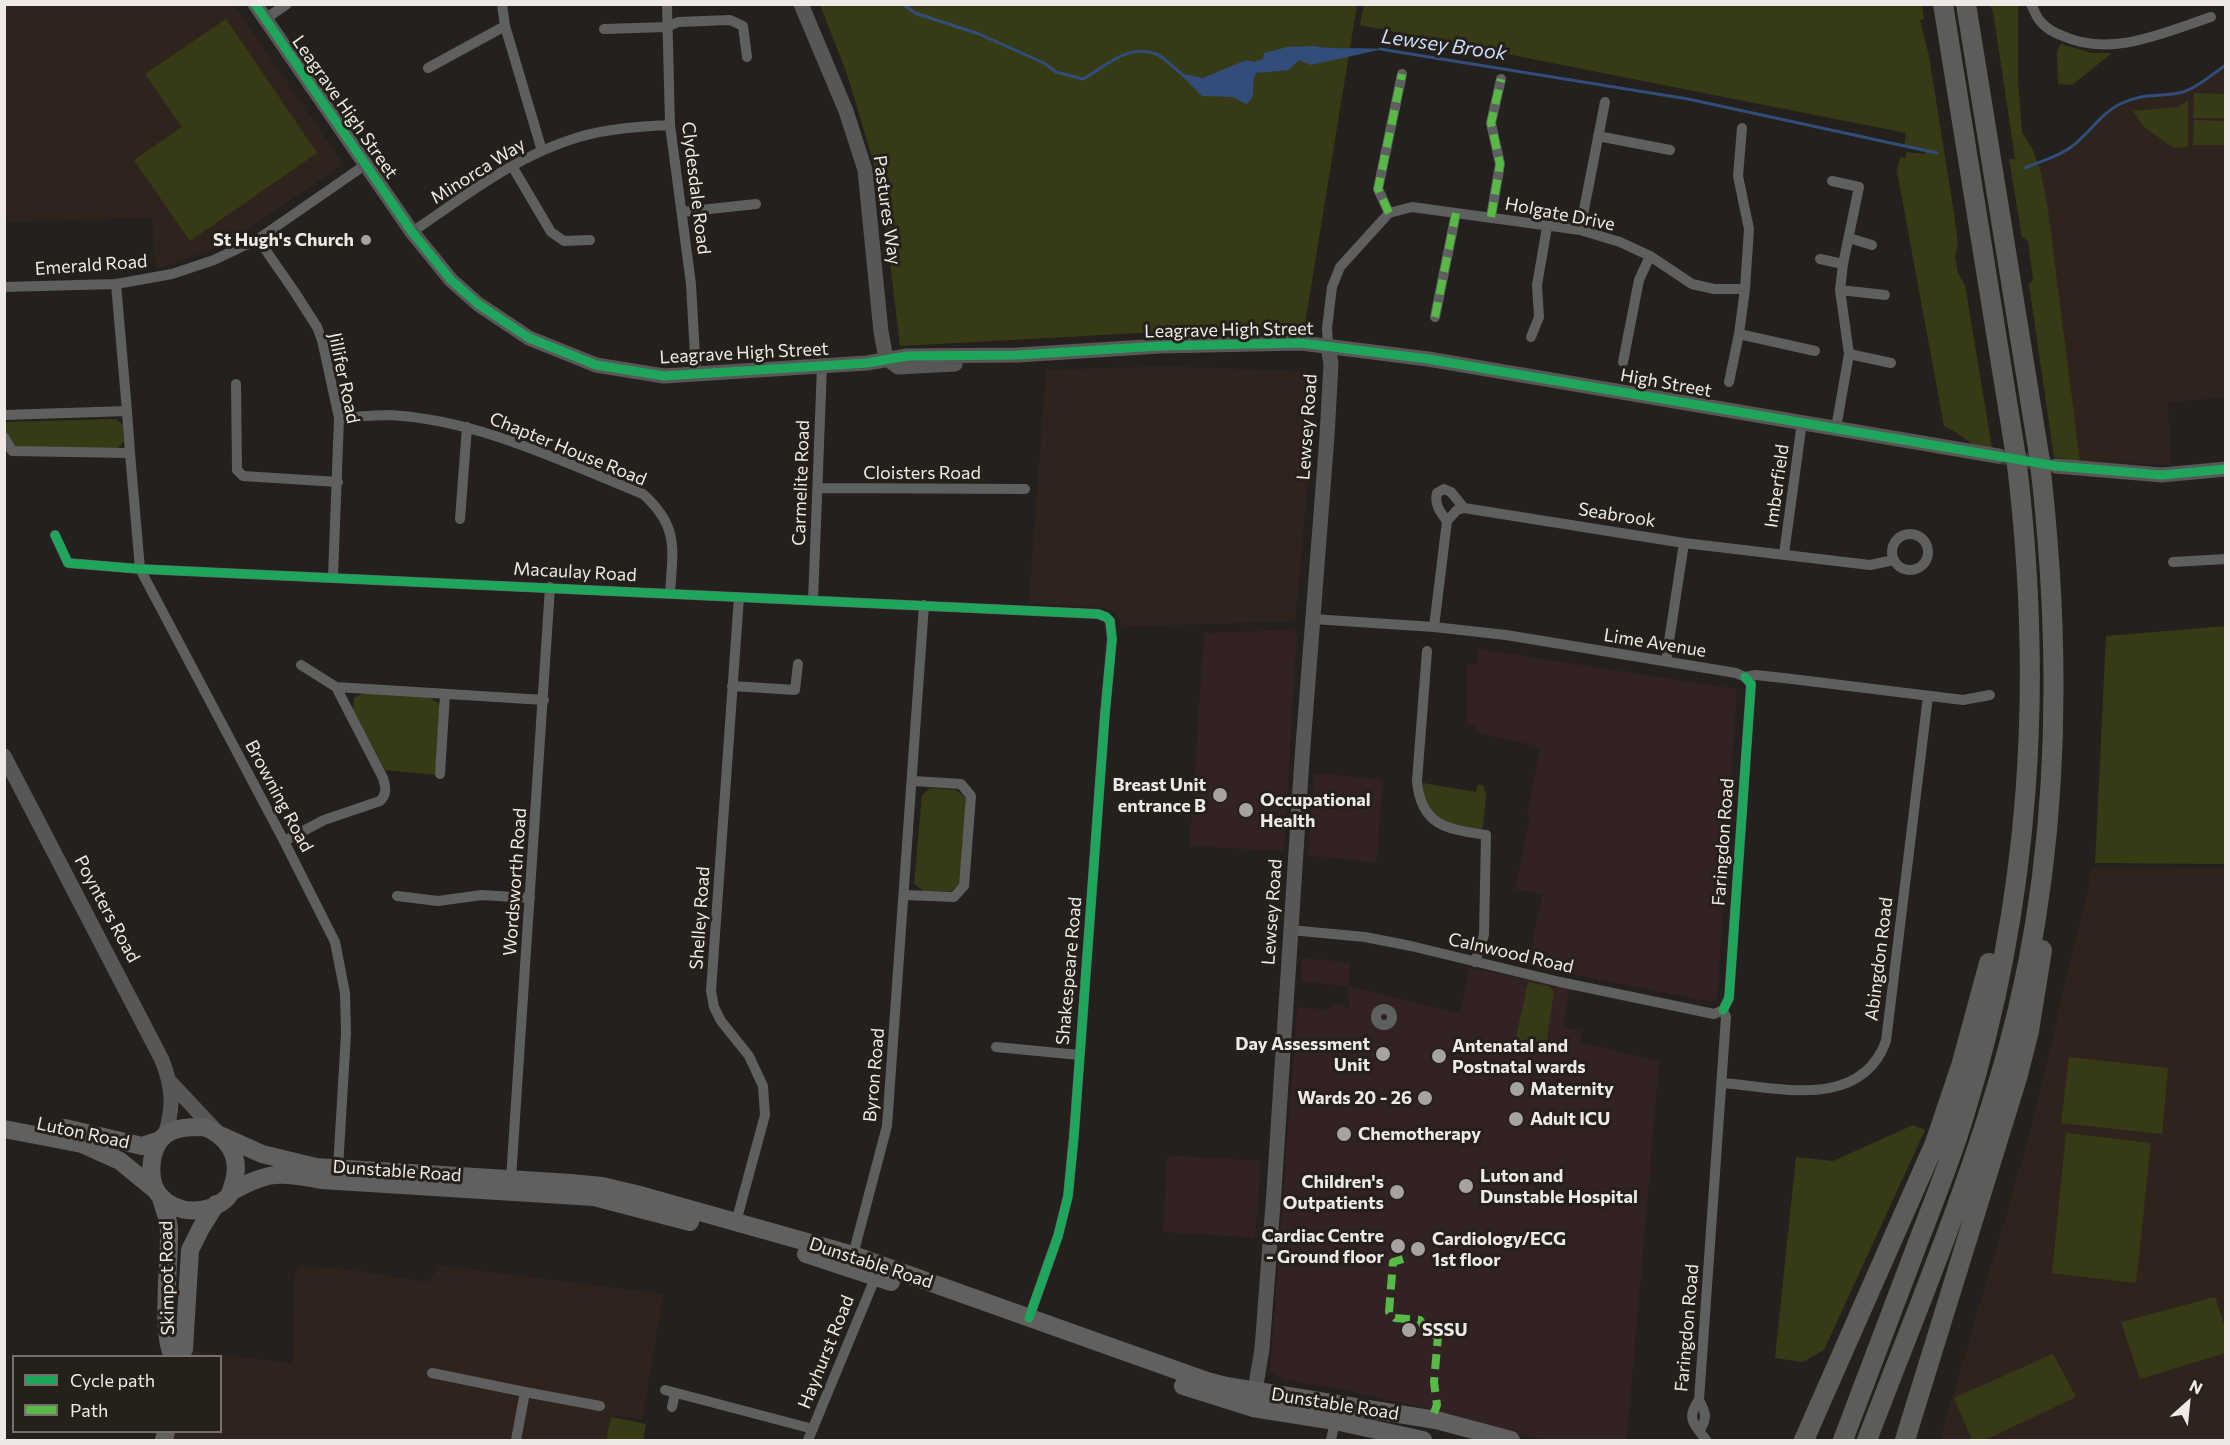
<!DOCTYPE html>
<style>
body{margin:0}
#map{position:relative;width:2230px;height:1445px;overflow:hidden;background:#23201e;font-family:Commissioner,sans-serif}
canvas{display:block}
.frame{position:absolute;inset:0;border:6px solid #eee9e6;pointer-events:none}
.legend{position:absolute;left:12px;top:1355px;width:210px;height:78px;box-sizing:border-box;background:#26201b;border:2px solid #76706c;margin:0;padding:8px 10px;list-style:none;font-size:18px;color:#eee9e6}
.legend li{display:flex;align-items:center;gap:12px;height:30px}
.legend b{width:30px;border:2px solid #76706c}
.north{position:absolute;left:2158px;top:1373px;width:60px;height:60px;-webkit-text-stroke:4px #26201b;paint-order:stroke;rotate:27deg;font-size:16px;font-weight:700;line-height:24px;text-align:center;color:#eee9e6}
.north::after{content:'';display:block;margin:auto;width:21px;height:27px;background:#eee9e6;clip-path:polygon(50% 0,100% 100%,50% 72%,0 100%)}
</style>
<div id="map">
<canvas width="2230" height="1445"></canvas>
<div class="frame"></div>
<ul class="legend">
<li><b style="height:8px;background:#20a55d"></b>Cycle path</li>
<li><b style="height:8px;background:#58b947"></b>Path</li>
</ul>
<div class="north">N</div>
</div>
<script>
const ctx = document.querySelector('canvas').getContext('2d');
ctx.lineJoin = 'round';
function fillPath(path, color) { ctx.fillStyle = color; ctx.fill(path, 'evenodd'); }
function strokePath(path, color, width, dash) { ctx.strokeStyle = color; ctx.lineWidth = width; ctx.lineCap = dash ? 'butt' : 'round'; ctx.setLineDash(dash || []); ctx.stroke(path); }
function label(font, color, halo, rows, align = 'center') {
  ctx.font = font + ' Commissioner,sans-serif'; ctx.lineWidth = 6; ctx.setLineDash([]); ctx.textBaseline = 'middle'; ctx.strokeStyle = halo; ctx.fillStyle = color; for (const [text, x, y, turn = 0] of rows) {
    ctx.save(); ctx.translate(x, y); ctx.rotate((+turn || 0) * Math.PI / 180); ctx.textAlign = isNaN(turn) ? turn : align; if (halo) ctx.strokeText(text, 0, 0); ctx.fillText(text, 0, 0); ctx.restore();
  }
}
fillPath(new Path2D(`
 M1292 630 1297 635 1284 851 1190 846 1204 633Z
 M1478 649 1737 689 1717 998 1713 1002 1528 966 1542 895 1515 889 1530 816 1527 815 1540 747 1475 732 1476 725H1467V664H1477Z
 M1314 773 1383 780 1376 863 1308 855Z
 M1302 958 1349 962V986L1460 1014 1469 968 1570 988 1563 1027 1581 1031V1043L1659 1061 1627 1440H1542L1443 1412 1343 1390 1286 1380 1270 1372 1297 1007 1330 1010 1331 1004 1344 1005V1008H1349L1348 986 1301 982Z
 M1167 1155 1261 1161 1255 1238 1163 1232Z`), '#332223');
fillPath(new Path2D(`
 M4 5H234L343 164 224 245 156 269 152 218 5 222Z
 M2225 66V397L2168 403 2171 465 2080 461 2055 260 2039 166 2067 152 2103 117 2116 108 2137 99 2169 96 2189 91Z
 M1168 366 1318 372 1295 621 1122 627 1120 618 1113 611 1105 608 1029 603 1046 370Z
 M2093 867 2225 868V1440H1940L2030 1134Z
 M437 1265 663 1294 642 1420 611 1415 606 1440H170L172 1432H220V1356H189L191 1351 293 1363 295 1274 300 1267 338 1268 427 1282 437 1270Z`), '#2f241d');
fillPath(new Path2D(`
 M1364 4 1922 5 1924 19 1920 20 1929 56 1953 207 1958 243 1955 257 1958 273 1965 285 1992 448 1976 447 1957 433 1944 426 1897 171 1900 157 1906 158V152L1925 154 1924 149 1904 147 1906 133 1360 25Z
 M820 5H1357L1305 324 900 346 881 187 847 74Z
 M1990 5H2018V80L2022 132 2033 150 2040 169 2048 209 2080 461 2054 457 2029 285 2033 279 2028 241 2022 237 2009 159H2015L1993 11Z
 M226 19 317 153 190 241 134 160 182 127 145 74Z
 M2061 44 2091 53H2112L2072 85 2058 84 2057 51Z
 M2194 93 2225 94V118H2193Z
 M2188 100V147L2174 148 2144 127 2133 111 2178 107Z
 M2194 120 2225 121V145H2193Z
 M116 419 123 425 124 441 118 448 15 447 5 429 6 422Z
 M2225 626V864L2095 863 2106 636Z
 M364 693 429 697 441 705 435 775 385 770 353 710 354 698Z
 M1423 783 1476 792 1478 784 1483 786 1486 794 1483 828 1479 830C1469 828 1456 827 1446 823 1432 818 1423 797 1423 783Z
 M930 788 956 790 966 798 960 883 952 891H924L914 884 922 795Z
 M1528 982 1549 986 1554 992 1545 1052 1539 1053 1514 1047Z
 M2069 1057 2168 1068 2162 1134 2061 1123Z
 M1913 1125 1925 1130 1824 1350 1803 1362 1775 1358 1796 1157 1833 1161Z
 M2066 1133 2151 1143 2136 1283 2052 1273Z
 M2215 1297 2225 1328V1353L2140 1379 2121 1322Z
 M2053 1354 2076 1397 1985 1440H1972L1954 1398Z
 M611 1417 646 1424 643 1440H606Z`), '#363b16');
fillPath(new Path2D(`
 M1313 46C1336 50 1360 47 1383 49L1311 65 1299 60 1289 70 1256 73C1250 85 1258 97 1246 104L1233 97 1202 96 1179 73 1203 78 1246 60 1254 62 1263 59 1264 53 1287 47Z`), '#324d79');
strokePath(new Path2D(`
 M903 4 915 13 979 34 1044 63 1056 72 1083 79C1105 67 1128 43 1156 54 1165 57 1174 69 1182 74
 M1380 49 1688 99 1937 153
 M2025 168C2041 161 2058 157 2071 147 2089 134 2100 114 2120 104 2144 92 2160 98 2183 92 2199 87 2212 74 2226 65`), '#324d79', 3);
strokePath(new Path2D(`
 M1998 456 2050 465`), '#413e3c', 15, [15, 8]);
strokePath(new Path2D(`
 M502 4 505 26 542 151
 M667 4 670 125 691 284 696 374
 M2031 4C2034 10 2036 16 2040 21 2046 28 2054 33 2063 36 2111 58 2165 32 2211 17
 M265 19 287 4
 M604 29 667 27 678 22 730 20 743 26 747 57
 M428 68 505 26
 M1742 128 1738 176 1749 229 1745 289
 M1598 136 1670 150
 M512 166 551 232 564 241 590 240
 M1832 181 1859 187 1843 264 1840 290 1849 354 1836 428
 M682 212 756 204
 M1389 213 1378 189 1402 74
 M1491 217 1500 164 1491 123 1501 79
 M1580 230 1605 102
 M412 232C465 196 517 155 579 137 609 128 639 127 670 125
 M1849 238 1872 245
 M258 239 294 291 317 327 322 340 339 418 333 577
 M1820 259 1843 264
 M4 287 116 284 172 274 214 260 258 239 365 165
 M1840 290 1885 295
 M1435 317 1456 213
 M1739 334 1815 351
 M1531 337 1539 317 1537 285 1547 227
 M1328 346 1327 328 1332 287 1340 267 1389 213 1412 207 1580 230 1620 242 1650 256 1692 284 1714 289H1745L1739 334 1729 382
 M1849 354 1891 363
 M1623 362 1639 280 1650 256
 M236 384 237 470 243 476 338 482
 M127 411 130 453
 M4 415 127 411 116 284
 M339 418C356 417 373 415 390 415 479 420 561 461 643 494 679 526 673 549 670 593
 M4 437 12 451 130 453 140 569 284 841 335 942 345 993 346 1034 338 1168
 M818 488 1025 489
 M460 519 467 427
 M1447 521C1440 512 1434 504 1437 493L1444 489 1451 492 1464 508
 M1892 552a18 18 0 1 1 36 0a18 18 0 1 1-36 0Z
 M55 535 68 563 140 569 1098 614 1106 617 1110 621 1112 639 1105 713 1074 1135 1068 1196 1058 1236 1029 1318
 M1784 554 1802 422
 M2173 562 2226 559
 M813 601 822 366
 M1313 619 1434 627 1506 635 1736 673 1745 677 1756 675 1792 679 1963 700 1990 695
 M1434 627 1447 521 1457 510 1464 508 1684 543 1870 565 1894 560
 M1427 651 1417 781C1421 826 1447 829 1486 835L1484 935 1475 962
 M1666 661 1684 543
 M301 665 336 687 544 700
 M732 686 795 690 798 664
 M440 774 445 694
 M284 841 324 820 380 801C387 794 386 788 383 778L336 687
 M905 895 954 897 964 886 971 796 961 784 913 781
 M397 896 438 901 482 895 530 898
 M1290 930 1365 937 1411 946 1560 982 1714 1014 1723 1010
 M1376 1017a8 8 0 1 1 16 0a8 8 0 1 1-16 0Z
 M996 1047 1079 1055
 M1723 1083C1779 1088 1861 1110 1886 1041L1928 696
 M511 1179 550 587
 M736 1222 765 1115 763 1086 749 1056 721 1021 714 1007 711 991 739 597
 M853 1255 887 1126 924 605
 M432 1373 525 1392 516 1440
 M665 1390 813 1429
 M525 1392 600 1406
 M1699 1400C1706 1413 1708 1418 1699 1431
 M672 1407 675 1393
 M808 1440 876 1276
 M1331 1440 1335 1421
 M1706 1440C1695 1425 1685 1419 1699 1400L1726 1017 1723 1010 1729 998 1751 684 1745 677`), '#5e5f5f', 10);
strokePath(new Path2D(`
 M255 4 412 232 451 280 478 304 529 338 596 365 664 376 867 363 907 356 1018 355 1160 346 1301 343 1428 359 1998 456
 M801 4 846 111 865 170 881 332 886 358
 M886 358 898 367 955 364
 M2056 466 2162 475 2226 469
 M4 756 162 1060C173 1088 174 1106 165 1135
 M171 1083 216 1131
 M1253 1402 1262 1349 1274 1191 1302 759 1327 436 1331 364 1328 346`), '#585757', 15);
strokePath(new Path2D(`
 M204 1127C227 1135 241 1157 234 1181 232 1187 231 1194 227 1198 208 1215 177 1215 160 1196 147 1182 149 1149 164 1136 174 1127 191 1127 204 1127Z
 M65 1128 142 1146 160 1140
 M4 1129 82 1144 120 1161 153 1188
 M222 1136 262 1154 316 1167 571 1183 602 1186 636 1194 853 1255 1207 1381 1226 1386 1436 1420 1511 1440
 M231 1192C268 1171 280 1172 321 1180L594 1197 690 1222
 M161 1198C164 1209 169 1220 169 1230 170 1261 160 1333 173 1356
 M806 1254 891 1282
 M180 1356 184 1349 190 1250 201 1228 216 1204
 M1183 1386 1253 1408 1335 1421 1423 1440
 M164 1440 166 1432`), '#5f605f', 18);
strokePath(new Path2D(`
 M1804 1440 1935 1143 1961 1066 1989 963
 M1843 1440C1868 1375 1892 1310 1917 1245 1933 1203 1951 1160 1964 1116 2031 900 2044 682 2016 457L1943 4
 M1867 1440C1916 1312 1970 1185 2007 1052 2061 858 2063 654 2039 455L1966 4
 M1905 1440 2017 1078 2029 1031 2042 950`), '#5c5c5a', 20);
strokePath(new Path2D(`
 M1389 213 1378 189 1402 74
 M1491 217 1500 164 1491 123 1501 79
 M1435 317 1456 213
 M1403 1259 1393 1262 1389 1312 1395 1318 1420 1320 1427 1332 1438 1336 1434 1382 1437 1405 1434 1413`), '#58b947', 8, [15, 8]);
strokePath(new Path2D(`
 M255 4 412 232 451 280 478 304 529 338 596 365 664 376 867 363 907 356 1018 355 1160 346 1301 343 1428 359 2056 466 2162 475 2226 469
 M55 535 68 563 140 569 1098 614 1106 617 1110 621 1112 639 1105 713 1074 1135 1068 1196 1058 1236 1029 1318
 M1723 1010 1729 998 1751 684 1745 677`), '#20a55d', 9);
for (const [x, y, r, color] of [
 [366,240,6,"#a7a3a0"],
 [1220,795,8,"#a7a3a0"],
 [1246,810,8,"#a7a3a0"],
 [1383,1054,8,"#a7a3a0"],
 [1439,1056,8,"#a7a3a0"],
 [1517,1089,8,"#a7a3a0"],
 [1425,1098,8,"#a7a3a0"],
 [1516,1119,8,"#a7a3a0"],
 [1344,1134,8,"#a7a3a0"],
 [1466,1186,8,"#a7a3a0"],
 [1397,1192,8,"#a7a3a0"],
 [1398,1246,8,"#a7a3a0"],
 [1418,1249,8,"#a7a3a0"],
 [1409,1330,8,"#a7a3a0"]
]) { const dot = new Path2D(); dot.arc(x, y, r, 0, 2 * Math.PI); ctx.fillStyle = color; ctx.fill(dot); strokePath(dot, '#26201b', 2); }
label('18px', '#eee9e6', '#26201b', [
 ["Leagrave High Street",345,107,55],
 ["Minorca Way",478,171,-32],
 ["Clydesdale Road",696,188,83],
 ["Pastures Way",887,210,82],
 ["Holgate Drive",1560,214,11],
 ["Emerald Road",91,265,-4],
 ["Leagrave High Street",1229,330,-1],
 ["Leagrave High Street",744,353,-3],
 ["Jillifer Road",344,378,78],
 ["High Street",1666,383,10],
 ["Lewsey Road",1307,427,-86],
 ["Chapter House Road",568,449,22],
 ["Cloisters Road",922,473],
 ["Carmelite Road",801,483,-88],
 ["Imberfield",1777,486,-82],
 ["Seabrook",1617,515,9],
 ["Macaulay Road",575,572,3],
 ["Lime Avenue",1655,643,9],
 ["Browning Road",279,796,62],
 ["Faringdon Road",1723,842,-86],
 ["Wordsworth Road",515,882,-86],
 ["Poynters Road",107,909,62],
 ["Lewsey Road",1272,912,-86],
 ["Shelley Road",700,918,-86],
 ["Calnwood Road",1511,953,13],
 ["Abingdon Road",1879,959,-83],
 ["Shakespeare Road",1069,971,-85],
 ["Byron Road",874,1075,-85],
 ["Luton Road",83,1133,12],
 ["Dunstable Road",397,1171,4],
 ["Dunstable Road",871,1263,18],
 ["Skimpot Road",167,1278,-91],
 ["Faringdon Road",1687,1328,-85],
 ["Hayhurst Road",826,1352,-68],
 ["Dunstable Road",1335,1404,9]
]);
label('bold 18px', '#eee9e6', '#26201b', [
 ["St Hugh's Church",354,240,"right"],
 ["Breast Unit",1206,785,"right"],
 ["entrance B",1206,806,"right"],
 ["Occupational",1260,800],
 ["Health",1260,821],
 ["Day Assessment",1370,1044,"right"],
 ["Unit",1370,1065,"right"],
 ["Antenatal and",1452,1046],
 ["Postnatal wards",1452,1067],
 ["Maternity",1530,1089],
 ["Wards 20 - 26",1412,1098,"right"],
 ["Adult ICU",1530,1119],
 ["Chemotherapy",1358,1134],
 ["Luton and",1480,1176],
 ["Dunstable Hospital",1480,1197],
 ["Children's",1384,1182,"right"],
 ["Outpatients",1384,1203,"right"],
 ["Cardiac Centre",1384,1236,"right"],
 ["- Ground floor",1384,1257,"right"],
 ["Cardiology/ECG",1432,1239],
 ["1st floor",1432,1260],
 ["SSSU",1422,1330]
], 'left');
label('italic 20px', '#c9dcfb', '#26201b', [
 ["Lewsey Brook",1444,45,8]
]);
</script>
